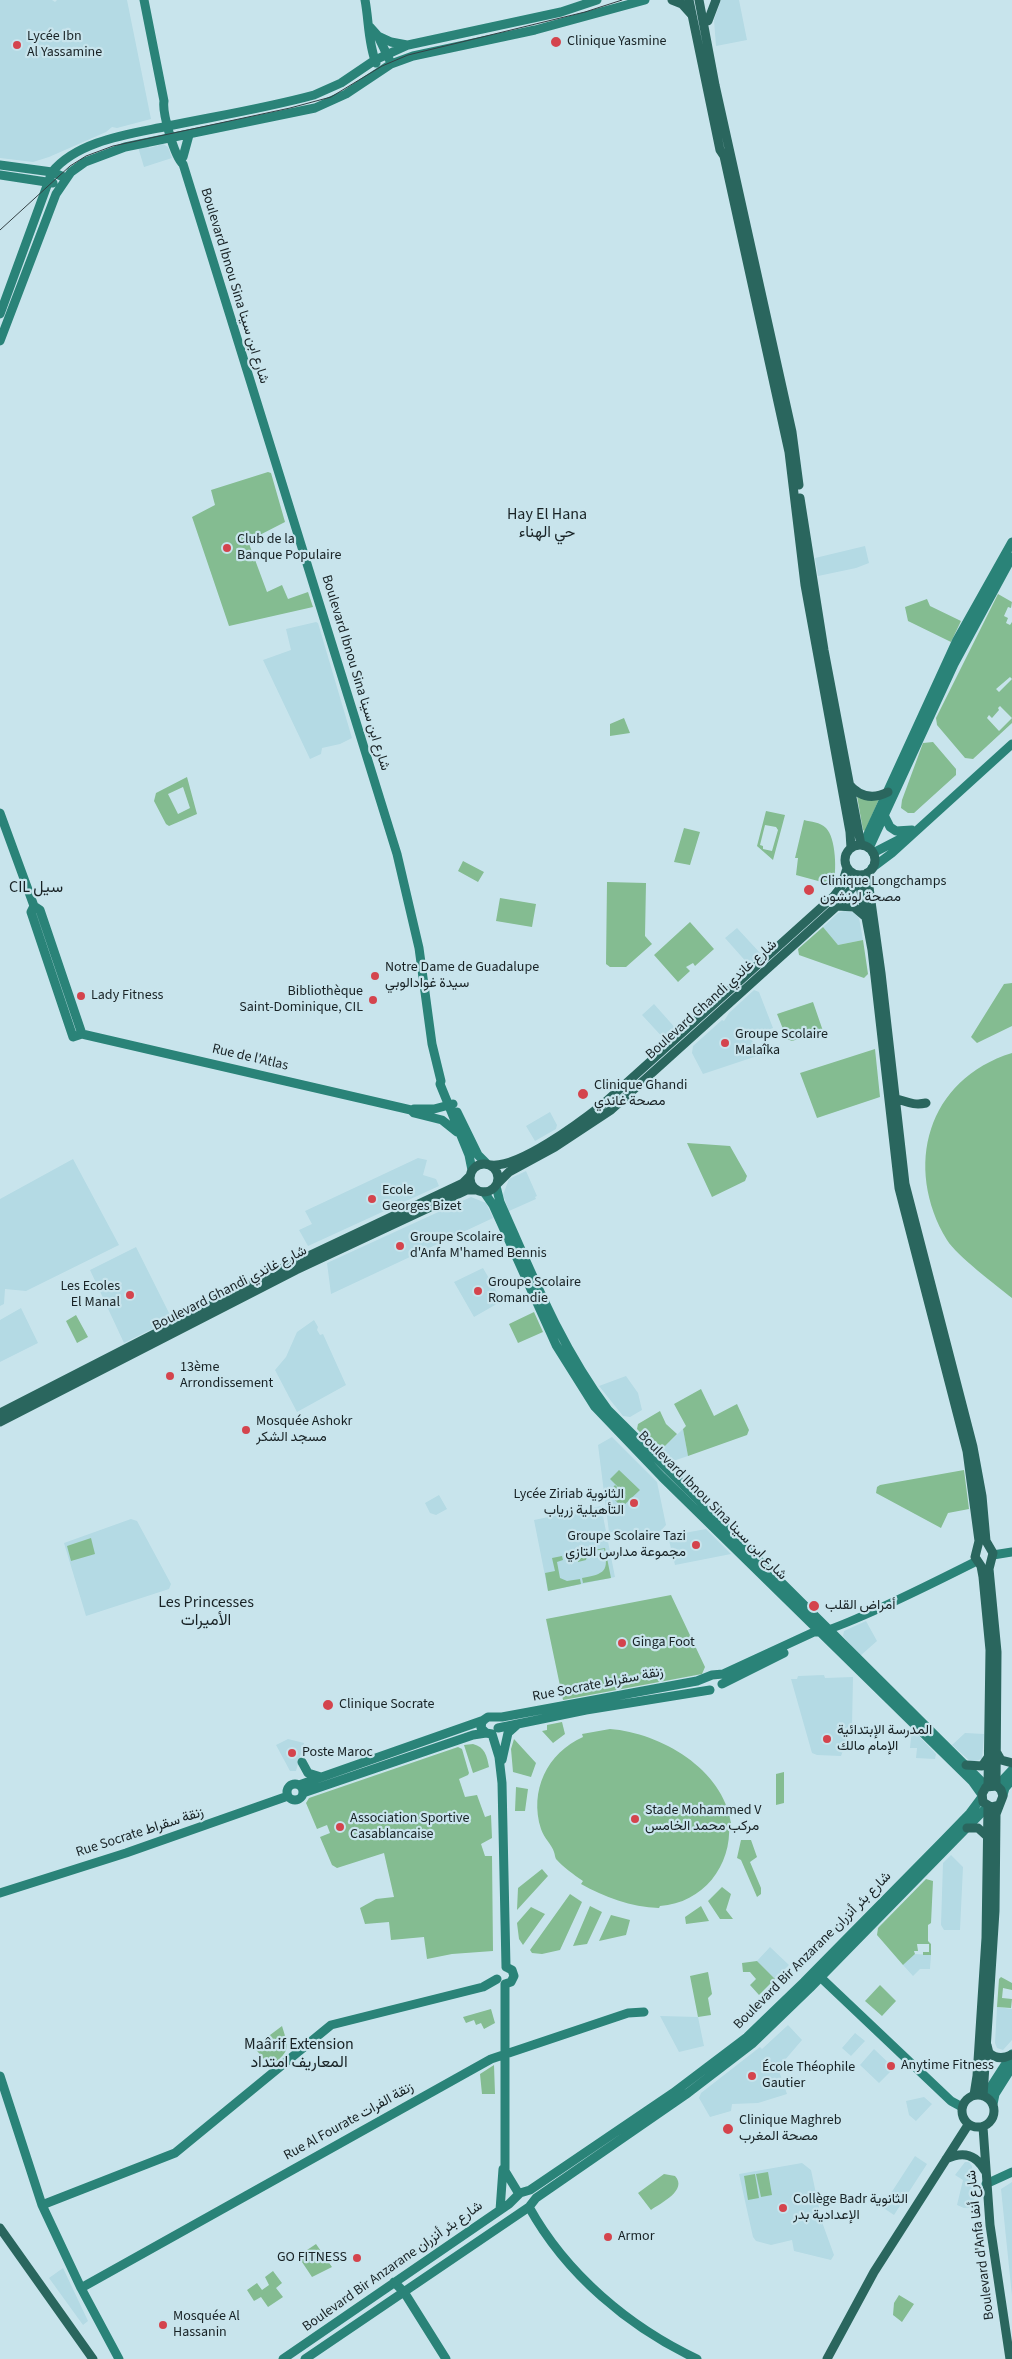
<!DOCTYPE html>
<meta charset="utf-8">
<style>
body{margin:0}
canvas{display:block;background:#c8e4ec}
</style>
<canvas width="1012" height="2359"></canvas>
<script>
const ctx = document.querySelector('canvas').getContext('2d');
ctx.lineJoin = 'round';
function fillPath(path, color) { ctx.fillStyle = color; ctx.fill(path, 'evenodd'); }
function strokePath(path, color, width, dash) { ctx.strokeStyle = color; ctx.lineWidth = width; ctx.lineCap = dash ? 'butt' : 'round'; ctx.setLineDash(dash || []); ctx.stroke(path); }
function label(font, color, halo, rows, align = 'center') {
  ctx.font = font + ' "Source Sans 3",Vazirmatn,sans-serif'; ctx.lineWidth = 4.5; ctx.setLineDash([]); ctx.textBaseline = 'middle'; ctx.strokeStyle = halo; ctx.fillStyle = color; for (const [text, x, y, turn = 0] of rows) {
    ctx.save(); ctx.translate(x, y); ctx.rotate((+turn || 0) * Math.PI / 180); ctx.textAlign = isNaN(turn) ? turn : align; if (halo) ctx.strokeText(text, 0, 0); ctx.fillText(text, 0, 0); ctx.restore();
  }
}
fillPath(new Path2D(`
 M0 0H52L55 2 57 0H127L151 119 117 128 112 127 106 132 49 157 33 162 0 158Z
 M721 0H739L747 40 716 46 714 20Z
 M163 144 168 147 172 158 144 167 138 147 148 145 149 148Z
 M865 546 869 563 856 568 818 576 815 558Z
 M316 622 318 623 352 738 340 744 322 748 321 754 310 759 263 660 291 650 286 629Z
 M844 911 853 912 859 918 863 940 838 945 823 927 838 913Z
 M737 928 761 954 749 965 725 938Z
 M754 990 759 992 773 1028 751 1036 757 1056 703 1074 692 1053 693 1046 722 1020 724 1021 729 1013Z
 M654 1004 678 1031 666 1041 642 1015Z
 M550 1112 557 1125 556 1129 535 1141 526 1126Z
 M418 1158 427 1160 423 1175 436 1179 439 1186 308 1246 299 1230 312 1224 305 1211Z
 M73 1159 119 1245 26 1291 5 1289 4 1304 0 1306V1199Z
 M526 1171 537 1196 535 1197 536 1199 509 1211 503 1195 509 1179Z
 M471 1197 486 1203 493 1218 331 1294 327 1263Z
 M136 1247 172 1319 124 1343 90 1270Z
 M483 1268 502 1301 474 1317 454 1282Z
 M21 1308 38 1343 0 1362V1320Z
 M314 1320 318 1327 317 1330 320 1335 323 1334 346 1385 297 1412 275 1370 286 1357 297 1332Z
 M626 1376 638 1393 642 1410 630 1417 623 1416 599 1386Z
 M683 1429 688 1456 673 1461 666 1460 659 1452Z
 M612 1437 657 1482 666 1525 656 1536 609 1532 598 1445Z
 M439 1495 447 1509 436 1515 430 1513 425 1503Z
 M601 1506 615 1577 548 1591 534 1520Z
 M131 1519 137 1521 171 1584 169 1589 86 1616 64 1543Z
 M706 1529 731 1554 675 1565 668 1536Z
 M866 1621 877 1641 860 1656 843 1636 844 1631Z
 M824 1675 825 1678 853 1677 852 1727 841 1756 817 1755 812 1753 791 1679H797L798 1676Z
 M912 1729 936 1754 935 1759 916 1758 917 1748H910Z
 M965 1733 984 1734 982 1759 971 1762 952 1745Z
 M288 1739 304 1743 296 1771H290L276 1745Z
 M951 1855 963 1867 960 1930H944L941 1925 943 1863Z
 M770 1947 789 1965 775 1979 757 1961Z
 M915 1954 931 1955 930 1969H920L913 1976 903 1965Z
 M997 2007 1012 2009V2040L1003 2050 997 2048 995 2043Z
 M660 2016 698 2017 704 2046 679 2052Z
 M788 2025 802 2040 778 2068 787 2094 758 2103 732 2104 731 2111 710 2117 699 2098 701 2093 760 2047 762 2049Z
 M855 2033 865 2041 851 2056 842 2048Z
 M874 2049 894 2068 879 2083 860 2065Z
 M924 2097 932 2104 916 2121 909 2115 906 2101Z
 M915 2156 927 2164 894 2215 882 2207Z
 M965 2162H969L972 2166 975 2207 964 2208 957 2205 963 2180 955 2175Z
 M802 2163 811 2170 822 2222 834 2255 831 2260 794 2251 792 2240 771 2245 756 2241 753 2237 739 2174Z
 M1012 2182V2296L1001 2189Z
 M63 2268 88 2321 83 2325 49 2278Z`), '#b4dae4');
fillPath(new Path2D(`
 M268 472 271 473 285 522 248 541 267 592 282 585 288 599 308 592 313 607 229 626 192 517 215 505 211 490Z
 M998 594 1012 602 1011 608 1008 607 1004 616 1008 618 1006 623 1010 625 1012 622V679L1010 677 996 689 999 692 1012 679V723L973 759 965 758 937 725 936 718ZM1000 706 1012 718 999 731 987 718 989 715 992 718 999 710 998 708Z
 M927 599 930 606 961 621 951 642 908 621 905 607Z
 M624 718 630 733 610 736V724Z
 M933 742 956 769V775L914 813H908L901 808 902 800 923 743Z
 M187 777 197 814 169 826 166 824 154 801 156 793ZM183 787 190 808 178 814 168 794Z
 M857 796 879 799 865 831 863 830Z
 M766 811 785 815 773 860 757 846ZM765 825 776 827 778 830 772 851 763 849V846L760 845Z
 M804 820C811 822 820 822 826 828 836 838 837 872 833 885L796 875 798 858H795Z
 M684 828 700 832 690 865 674 862Z
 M463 861 484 872 478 882 458 871Z
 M607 882 646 883 645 936 652 944 626 967H610L606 964Z
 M500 898 536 904 532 927 496 921Z
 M690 922 714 949 695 966 693 963 686 967 690 971 678 982 654 955Z
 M823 927 838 945 863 940 868 974 864 978 799 955 798 949Z
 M1012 983V1026L977 1043 971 1037 1004 984Z
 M813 1002 823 1031 792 1041 787 1039 777 1014Z
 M875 1049 880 1097 817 1118 800 1073Z
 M1012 1053V1298C996 1285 957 1256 947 1240 903 1167 927 1079 1012 1053Z
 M687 1143 730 1146 747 1176 745 1181 712 1197Z
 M534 1312 543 1332 518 1343 509 1324Z
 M76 1315 88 1337 77 1343 66 1321Z
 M701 1389 714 1416 737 1404 749 1430 747 1435 688 1456 683 1429 686 1426 674 1404Z
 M660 1411 666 1424 677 1434 659 1452 637 1429 638 1424Z
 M619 1470 640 1490 622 1507 608 1493 615 1485 628 1497 610 1479Z
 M964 1470 969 1509 948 1513 941 1528 876 1493 877 1487 880 1485Z
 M91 1538 95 1554 71 1561 67 1546Z
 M605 1548 611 1578 583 1583 582 1578C605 1574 609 1571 604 1549L588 1552 586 1560 578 1562 576 1553Z
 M562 1556 563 1560 557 1562 560 1578 567 1581 580 1579 581 1584 548 1591 545 1573 555 1571 552 1558Z
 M671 1595 705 1667 702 1674 563 1700 546 1619Z
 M562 1722 565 1734 553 1743 542 1731 547 1730V1725Z
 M610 1729C661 1733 723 1769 731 1823L729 1824C732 1866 703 1903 660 1906L659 1908C631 1907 604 1897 581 1884L583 1881C573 1874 564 1868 556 1859 555 1857 555 1855 554 1852 552 1845 544 1838 541 1829 529 1791 547 1753 583 1737L582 1734Z
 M514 1739 536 1763 531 1777 513 1772 511 1749Z
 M473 1744C485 1747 487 1756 489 1767L473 1773 464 1745Z
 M458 1747 462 1749 469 1773 468 1775 459 1779 465 1797 477 1795 485 1817 491 1815 492 1838 481 1844 485 1856H492L493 1951 452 1954 427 1959 424 1937 391 1940 389 1922 365 1924 360 1908 376 1899 394 1897 384 1853 337 1868 332 1865 320 1837 330 1833 327 1825 317 1829 306 1803 309 1798Z
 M784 1772V1803L776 1805V1774Z
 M516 1787 528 1789 525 1811H515Z
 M741 1840H751L757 1857 750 1862 761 1888V1894L757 1897 741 1860 737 1858Z
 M542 1869 548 1876 517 1910 518 1888Z
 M926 1879 933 1881 931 1923 928 1925V1941L931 1944V1955H923V1952H929V1944H917L918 1951H914L915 1954 903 1965 877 1935 878 1928Z
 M722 1887 731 1894 726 1910 733 1919H720L708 1901Z
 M570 1894 582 1902 560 1950 542 1954 532 1953 530 1950Z
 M590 1906 602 1912 587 1944 573 1946Z
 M701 1906 709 1921 686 1924 685 1917Z
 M531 1907 545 1914 523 1945 519 1939 517 1923Z
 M611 1915 630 1920 626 1935 599 1941Z
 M757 1961 775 1979 759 1995 750 1985 756 1979 750 1972H743L742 1963Z
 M708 1972 712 1994 708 1998 711 2015 698 2017 690 1976Z
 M1001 1977 1012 1983V1990L1003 1988 1002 1998 1012 1999 1011 2008 997 2007 999 1979Z
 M880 1985 896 2001 882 2016 865 2001Z
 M491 2009 495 2023 484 2029 481 2023 476 2025 474 2020 466 2023 463 2017Z
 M282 2026C290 2051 289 2051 270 2067L254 2047Z
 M494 2065 495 2094H482L480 2074Z
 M768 2172 772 2195 761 2197 756 2174Z
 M664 2174 675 2176C688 2190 661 2203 651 2210L638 2193Z
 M755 2174 759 2198 748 2200 744 2176Z
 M316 2244 332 2267 312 2277 298 2256Z
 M273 2271 282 2283 276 2288 283 2297 268 2307 261 2297 254 2301 247 2290 257 2283 262 2290 269 2285 265 2277Z
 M899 2295 914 2304 902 2322 893 2315 894 2303Z`), '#84bc91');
strokePath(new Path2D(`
 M144 0 164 101C162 112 174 156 183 164L397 854 419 948 432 1044 441 1081 440 1084 469 1155 472 1170
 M365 0C369 21 368 43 376 63
 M370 27 378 36 389 59
 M378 36 391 42 407 45
 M183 157 189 135
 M0 165 52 172 66 178
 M0 175 53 183
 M0 314 52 172C78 140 131 134 168 126 217 116 266 108 314 95L341 83 375 60 408 45 561 12 597 0
 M0 341 56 194 71 172 85 162 125 147 315 108 346 94 391 64 413 56 535 30 645 0
 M0 813 34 906 40 910 82 1034
 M885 817 890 827 896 831 912 830
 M863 845 957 640 1012 542
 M869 848 954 664 1012 557
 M873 853 904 837
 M872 868 892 853 1012 744
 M34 906 31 912 73 1037 82 1034
 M82 1034 411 1110 414 1113 442 1120 457 1132
 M414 1109H434L453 1104
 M457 1112 478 1155 486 1163
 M496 1186 500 1202C532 1274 560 1346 608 1410L987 1787
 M484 1192 493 1205 556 1345 595 1407 662 1477 972 1781 982 1795
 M993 1555 1012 1552
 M722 1684 784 1653
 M498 1728 586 1710 710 1690
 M492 1734 486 1733 481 1728 482 1721 488 1717H502L697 1681 712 1675 723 1674 814 1632C827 1637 957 1571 977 1561
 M492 1734 499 1757 502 1783 506 1967
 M502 1760 508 1733 518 1724
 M302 1762 308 1773 321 1777
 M287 1792a8 8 0 1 1 16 0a8 8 0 1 1-16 0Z
 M299 1785 484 1720
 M997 1786 1012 1770
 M303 1793 473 1735 486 1733
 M1003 1795 1005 1788 1012 1780
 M0 1893 126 1853 288 1796
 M817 1974 951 2101 962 2107
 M505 1984V2171L519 2194
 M505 1984 511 1982 514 1976 512 1970 506 1967
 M0 2076 42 2205 81 2288 119 2359
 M985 2096 1012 2054
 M993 2104 995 2094 1012 2067
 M986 2184 1012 2172
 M42 2205 175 2153 331 2025 483 1987 497 1979
 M529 2207C566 2274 629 2327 697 2359
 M500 2210 503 2169
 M394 2282 404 2292 446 2359
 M81 2288 491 2059 628 2013 644 2012
 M283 2359 509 2204 520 2193 530 2190 673 2093 747 2037 804 1982 944 1840 970 1813 982 1797
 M305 2359 529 2207 536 2198 688 2093 752 2044 810 1988 988 1806`), '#2a8378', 9);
strokePath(new Path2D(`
 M672 0 682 4 691 14
 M689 0 720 150 724 156 789 452 805 585 850 832 851 848
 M699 0 715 85 792 432 799 485
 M708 21 716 0
 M800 498 824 650 861 845
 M848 783C859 797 872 800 888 792
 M845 860a15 15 0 1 1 30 0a15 15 0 1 1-30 0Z
 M867 873 881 973 905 1184 973 1447 982 1496 986 1541 993 1553 989 1569 997 1652 996 1786
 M858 875 872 950 899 1188 967 1451 979 1541 975 1557 981 1566 983 1577 990 1650 988 1786
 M837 906 854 907 867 918
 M890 1099C901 1097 909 1107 926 1103
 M470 1178a14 14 0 1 1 28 0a14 14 0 1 1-28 0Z
 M491 1165C519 1168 579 1123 602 1105L834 896 841 887 847 868
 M498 1183 509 1172 555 1147 611 1110 837 906 853 887 856 875
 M0 1413 283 1268 463 1183 470 1176
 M0 1422 296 1270 467 1190H477
 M997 1753 1001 1760 1012 1763
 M966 1765 982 1766 989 1756
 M967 1828H978L989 1838
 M987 2045 989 2053C996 2059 1003 2059 1011 2055
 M962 2111a16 16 0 1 1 32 0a16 16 0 1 1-32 0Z
 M974 2095 977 2076 986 1938 988 1806
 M983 2096 995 1911 996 1814 1003 1796 1001 1790 997 1786 986 1787 982 1794 983 1802 991 1807 999 1805
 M983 2127 990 2225 1010 2359
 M946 2159C963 2151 976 2154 985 2171
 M0 2228 93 2359
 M827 2359 874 2272 968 2125`), '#2a665e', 9);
strokePath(new Path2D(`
 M0 230 70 166 86 156 113 146 290 108 331 97 382 66 408 55 585 12 622 0`), '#344145', 1);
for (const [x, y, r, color] of [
 [556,42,6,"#d4444d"],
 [17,45,5,"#d4444d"],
 [227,548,5,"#d4444d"],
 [809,890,6,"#d4444d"],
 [375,976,5,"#d4444d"],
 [81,996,5,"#d4444d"],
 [373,1000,5,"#d4444d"],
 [725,1043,5,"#d4444d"],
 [583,1094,6,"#d4444d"],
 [372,1199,5,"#d4444d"],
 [400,1246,5,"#d4444d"],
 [478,1291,5,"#d4444d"],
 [130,1295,5,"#d4444d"],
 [170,1376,5,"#d4444d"],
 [246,1430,5,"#d4444d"],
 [634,1503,5,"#d4444d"],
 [696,1545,5,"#d4444d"],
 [814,1606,6,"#d4444d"],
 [622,1643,5,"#d4444d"],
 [328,1705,6,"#d4444d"],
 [827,1739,5,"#d4444d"],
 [292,1753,5,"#d4444d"],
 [635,1819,5,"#d4444d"],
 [340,1827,5,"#d4444d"],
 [891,2066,5,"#d4444d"],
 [752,2076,5,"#d4444d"],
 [728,2129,6,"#d4444d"],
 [783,2208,5,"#d4444d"],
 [608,2237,5,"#d4444d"],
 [357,2258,5,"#d4444d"],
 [163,2325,5,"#d4444d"]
]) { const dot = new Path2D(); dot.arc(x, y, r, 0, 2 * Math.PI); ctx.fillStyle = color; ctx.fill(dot); strokePath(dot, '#c8e4ec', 2); }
label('14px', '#182225', '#c8e4ec', [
 ["Lycée Ibn",27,37],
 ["Al Yassamine",27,53],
 ["Clinique Yasmine",567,42],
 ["Club de la",237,540],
 ["Banque Populaire",237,556],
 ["Clinique Longchamps",820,882],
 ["مصحة لونشون",820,898],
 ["Notre Dame de Guadalupe",385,968],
 ["سيدة غوادالوبي",385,984],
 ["Bibliothèque",363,992,"right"],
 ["Saint-Dominique, CIL",363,1008,"right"],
 ["Lady Fitness",91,996],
 ["Groupe Scolaire",735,1035],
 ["Malaîka",735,1051],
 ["Clinique Ghandi",594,1086],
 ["مصحة غاندي",594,1102],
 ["Ecole",382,1191],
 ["Georges Bizet",382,1207],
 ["Groupe Scolaire",410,1238],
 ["d'Anfa M'hamed Bennis",410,1254],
 ["Groupe Scolaire",488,1283],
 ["Romandie",488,1299],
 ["Les Ecoles",120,1287,"right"],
 ["El Manal",120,1303,"right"],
 ["13ème",180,1368],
 ["Arrondissement",180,1384],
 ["Mosquée Ashokr",256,1422],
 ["مسجد الشكر",256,1438],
 ["Lycée Ziriab الثانوية",624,1495,"right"],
 ["التأهيلية زرياب",624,1511,"right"],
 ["Groupe Scolaire Tazi",686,1537,"right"],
 ["مجموعة مدارس التازي",686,1553,"right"],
 ["أمراض القلب",825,1606],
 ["Ginga Foot",632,1643],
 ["Clinique Socrate",339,1705],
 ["المدرسة الإبتدائية",837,1731],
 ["الإمام مالك",837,1747],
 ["Poste Maroc",302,1753],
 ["Stade Mohammed V",645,1811],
 ["مركب محمد الخامس",645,1827],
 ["Association Sportive",350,1819],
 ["Casablancaise",350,1835],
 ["Anytime Fitness",901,2066],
 ["École Théophile",762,2068],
 ["Gautier",762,2084],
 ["Clinique Maghreb",739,2121],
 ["مصحة المغرب",739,2137],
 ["Collège Badr الثانوية",793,2200],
 ["الإعدادية بدر",793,2216],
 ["Armor",618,2237],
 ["GO FITNESS",347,2258,"right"],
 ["Mosquée Al",173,2317],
 ["Hassanin",173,2333]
], 'left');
label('14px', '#182225', '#c8e4ec', [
 ["Boulevard Ibnou Sina شارع ابن سينا",234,286,73],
 ["Boulevard Ibnou Sina شارع ابن سينا",355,673,73],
 ["Boulevard Ghandi شارع غاندي",712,1000,-42],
 ["Rue de l'Atlas",250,1058,13],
 ["Boulevard Ghandi شارع غاندي",230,1289,-27],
 ["Boulevard Ibnou Sina شارع ابن سينا",712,1506,45],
 ["Rue Socrate زنقة سقراط",598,1685,-11],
 ["Rue Socrate زنقة سقراط",140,1833,-18],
 ["Boulevard Bir Anzarane شارع بئر أنزران",813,1951,-45],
 ["Rue Al Fourate زنقة الفرات",349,2122,-29],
 ["Boulevard d'Anfa شارع أنفا",981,2245,-97],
 ["Boulevard Bir Anzarane شارع بئر أنزران",393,2267,-35]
]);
label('16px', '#182225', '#c8e4ec', [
 ["Hay El Hana",547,515],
 ["حي الهناء",547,533],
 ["CIL سيل",36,888],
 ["Les Princesses",206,1603],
 ["الأميرات",206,1621],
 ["Maârif Extension",299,2045],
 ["المعاريف امتداد",299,2063]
]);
</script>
